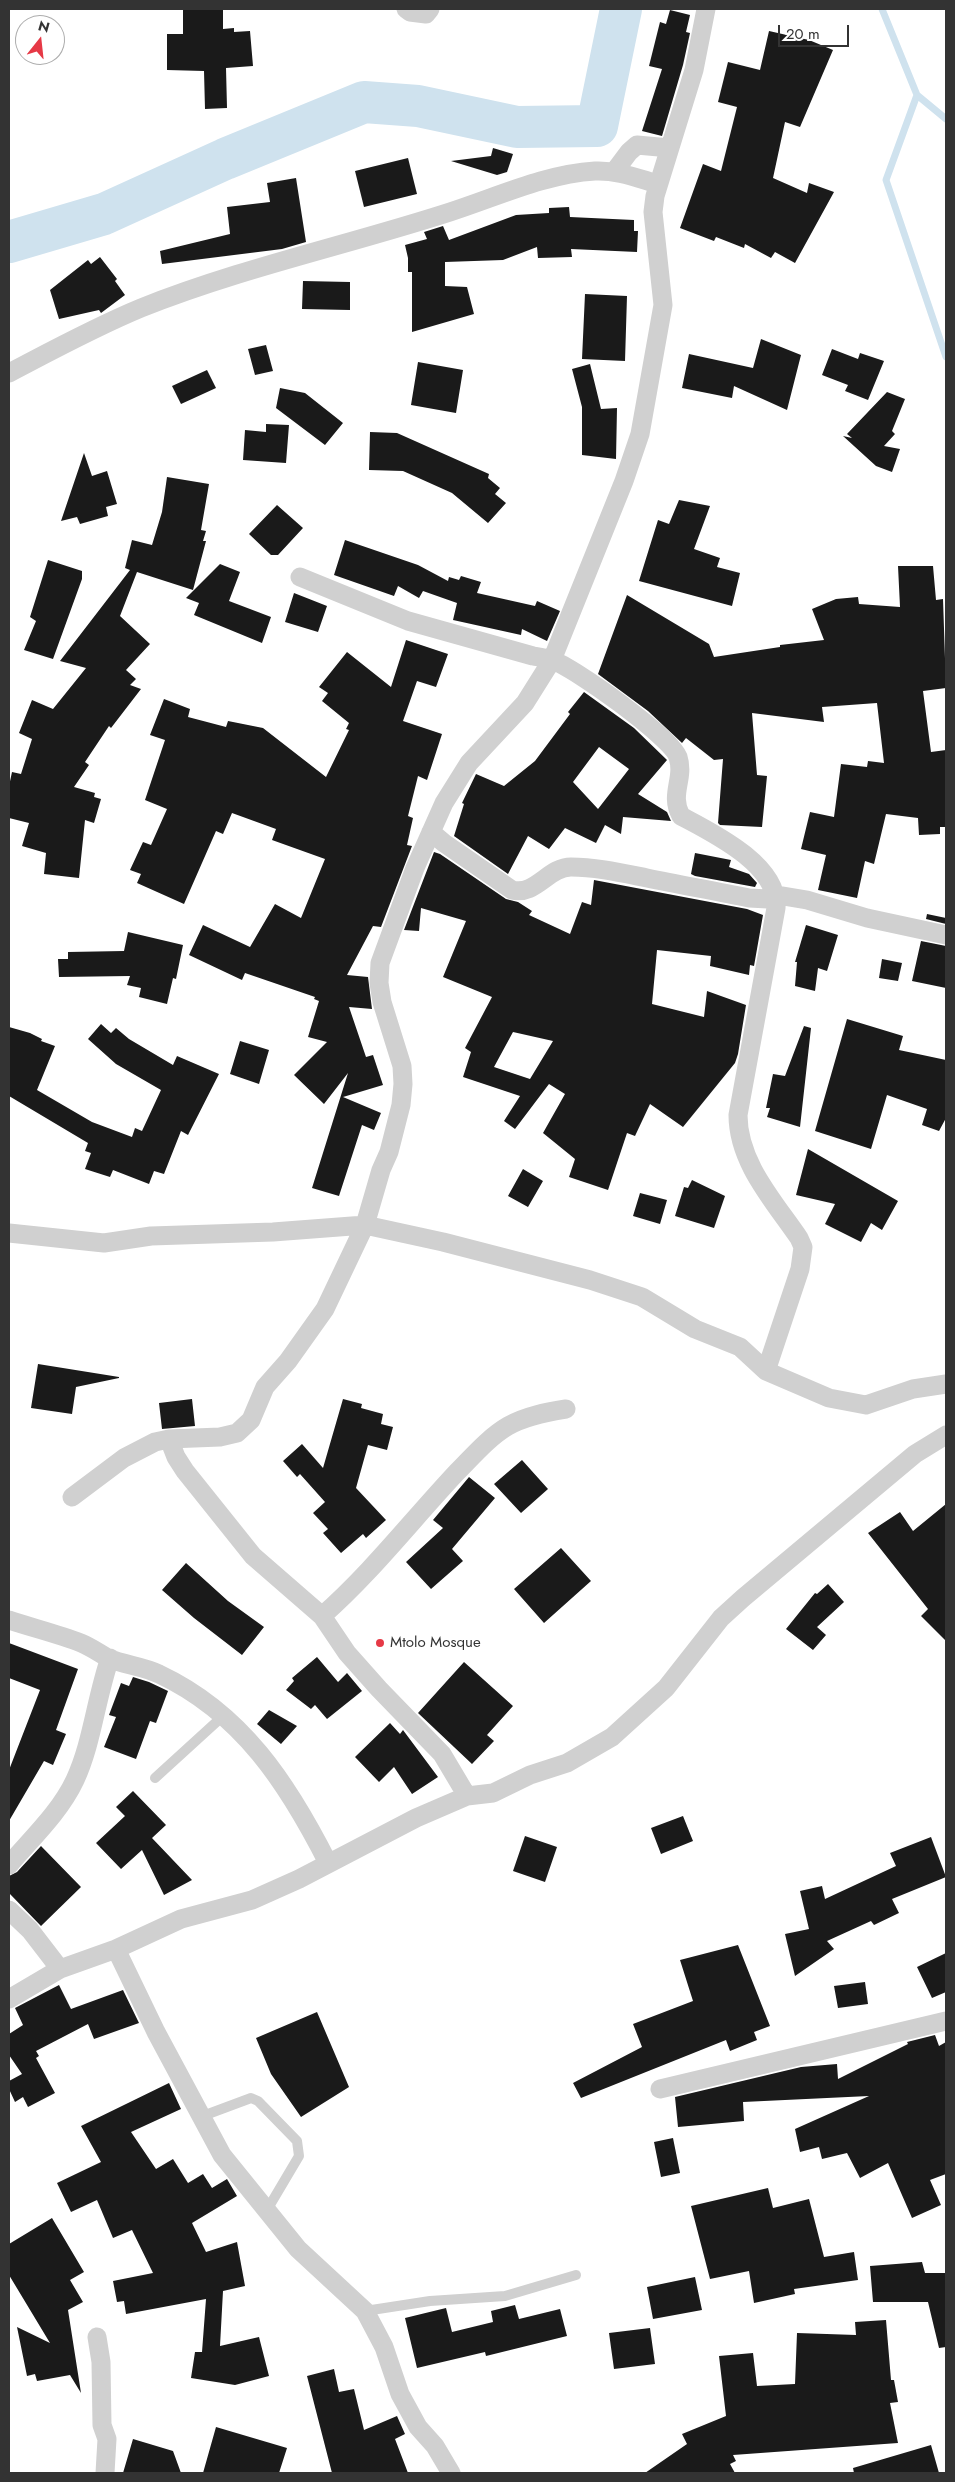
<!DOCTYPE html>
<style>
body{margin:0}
#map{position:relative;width:955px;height:2482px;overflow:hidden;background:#fff;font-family:Jost,sans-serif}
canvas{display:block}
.frame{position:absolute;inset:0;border:10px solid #333;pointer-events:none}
.north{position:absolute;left:15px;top:15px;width:50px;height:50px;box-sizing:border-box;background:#fff;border:1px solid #adadad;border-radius:50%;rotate:16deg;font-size:14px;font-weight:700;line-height:20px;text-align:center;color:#333}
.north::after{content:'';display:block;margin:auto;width:18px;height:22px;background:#e63946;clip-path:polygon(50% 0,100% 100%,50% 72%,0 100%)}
.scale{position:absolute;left:778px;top:25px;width:71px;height:22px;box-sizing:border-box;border:2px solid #333;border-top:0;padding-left:6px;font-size:15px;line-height:18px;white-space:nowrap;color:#333;-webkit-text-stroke:4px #fff;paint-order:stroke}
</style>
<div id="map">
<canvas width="955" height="2482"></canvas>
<div class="frame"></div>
<div class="north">N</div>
<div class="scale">20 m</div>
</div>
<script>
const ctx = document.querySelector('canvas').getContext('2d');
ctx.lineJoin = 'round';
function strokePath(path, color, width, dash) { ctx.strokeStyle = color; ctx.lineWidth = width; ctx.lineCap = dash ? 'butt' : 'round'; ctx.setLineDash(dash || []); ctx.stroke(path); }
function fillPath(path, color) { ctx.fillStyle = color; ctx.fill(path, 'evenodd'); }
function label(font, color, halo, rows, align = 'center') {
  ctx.font = font + ' Jost,sans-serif'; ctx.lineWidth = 5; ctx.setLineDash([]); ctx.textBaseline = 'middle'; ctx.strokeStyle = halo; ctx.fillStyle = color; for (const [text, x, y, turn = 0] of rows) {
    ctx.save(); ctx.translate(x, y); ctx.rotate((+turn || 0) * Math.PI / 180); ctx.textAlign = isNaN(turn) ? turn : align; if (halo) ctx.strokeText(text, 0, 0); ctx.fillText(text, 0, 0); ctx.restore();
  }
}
strokePath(new Path2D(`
 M882 9 917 95 946 119
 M917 95 886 180 946 357`), '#cfe2ee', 7);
strokePath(new Path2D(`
 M9 242 104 214 225 159 364 102 418 106 517 127 597 126 621 9`), '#cfe2ee', 42);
fillPath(new Path2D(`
 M183 9H223V29L234 28V32L250 31 253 66 226 68 227 108 205 109 204 71 167 70V34H183Z
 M670 10 690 15 686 32 690 33 683 65 662 136 642 131 662 69 649 66 660 22 666 24Z
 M769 31 809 40 833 50 800 127 785 122 773 178 807 193 809 183 834 192 795 263 775 252 771 258 745 244 744 248 716 237 714 241 680 228 703 164 721 171 737 107 718 102 728 62 760 70Z
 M493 148 513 154 507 172 497 175 451 161 491 156Z
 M408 158 417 194 364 207 355 171Z
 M296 178 306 242 282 249 162 264 160 251 230 234 227 207 270 202 267 183Z
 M569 207 570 217 634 220V231H638L637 252 571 249 572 257 538 258 537 247 503 260 445 262V286L467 287 474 314 412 332V272H408V258L405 245 427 239 424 232 443 226 449 240 516 215 549 213V208Z
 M100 257 117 279 115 281 125 295 101 313 99 310 59 319 50 290 88 260 91 264Z
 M303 281 350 282V310L302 309Z
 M585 294 627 296 625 361 582 359Z
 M761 339 801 355 787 410 734 386 732 398 682 388 689 354 753 368Z
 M266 345 273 371 255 375 248 349Z
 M832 349 858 359 860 353 884 361 868 400 845 391 848 385 822 375Z
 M418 362 463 370 456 413 411 405Z
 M590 364 601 409 617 408 616 459 582 455V407L572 369Z
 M207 370 216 388 181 404 172 386Z
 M280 388 305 393 343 423 325 445 276 408Z
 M887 392 905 399 892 431 895 434 884 446 900 449 892 472 876 466 843 436 852 438 847 434Z
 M266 424 289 425 286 463 243 460 245 430 266 432Z
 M370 432 397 433 489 474 488 478 500 488 495 494 506 503 488 523 452 493 403 471 369 470Z
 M84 453 92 476 107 471 117 504 106 507 108 516 80 524 77 517 61 521Z
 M167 477 209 484 201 530 206 531 203 541H206L193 590 137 572 120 616 150 644 126 670 136 679 130 685 141 689 111 728 109 726 85 762 89 765 74 787 95 793 94 797 101 799 94 823 85 820 79 878 44 874 46 853 22 846 29 823 9 818V786L12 772 21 774 32 739 19 733 32 700 53 709 86 668 60 661 130 570 125 568 132 540 152 545 162 512Z
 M679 500 710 506 694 549 720 558 717 567 740 573 732 606 639 581 658 520 669 524Z
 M277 505 303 528 278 555H271L249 534Z
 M345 540 418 565 448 581 449 577 459 580 461 576 481 582 477 593 535 606 537 601 560 611 547 641 522 629 521 635 453 620 457 603 423 591 419 598 398 586 394 596 334 575Z
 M48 560 82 571V579L53 659 24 650 36 621 30 617Z
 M220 564 240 572 229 601 271 617 262 643 194 615 199 603 186 598Z
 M898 566H933L936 600 943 599 946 688 923 691 931 752 946 750V827H940V834L919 835 918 818 886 814 874 864 865 861 857 898 818 890 826 855 801 849 810 812 834 817 841 764 867 767 868 761 884 763 877 703 822 707 824 722 752 713 757 775 767 776 762 827 720 825 718 823 723 759 714 760 686 738 682 743 648 711 598 674 627 595 709 644 714 657 780 647V645L824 640 812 609 836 599 858 597 859 604 900 607Z
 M294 593 327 606 318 632 285 622Z
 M406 640 448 654 436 687 417 681 403 721 442 734 427 780 418 776 408 816 413 818 407 845 412 846 381 927 373 926 347 975 368 977 372 1009 349 1007 366 1057 373 1055 383 1085 343 1097 381 1113 374 1130 362 1125 339 1196 312 1188 348 1073 324 1104 294 1075 327 1042 308 1037 319 1001 314 999 315 997 245 973 242 980 189 955 203 925 250 947 275 904 301 918 325 859 272 840 276 829 232 813 223 834 216 831 184 904 137 883 141 874 130 870 143 842 151 845 167 809 145 800 165 740 150 735 164 699 190 709 188 717 226 727 228 721 263 728 326 777 349 730 346 729 349 723 322 701 328 693 319 687 347 652 391 687Z
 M584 692 634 728 667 760 638 794 667 812 671 821 623 817 621 834 605 825 596 843 565 828 549 849 528 836 508 874 454 836 464 804 462 803 476 774 504 786 535 761 570 714 568 712ZM599 747 629 769 598 809 573 782Z
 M434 852 440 854 506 899 518 902 532 911 529 915 570 934 582 902 591 905 594 880 747 909 763 915 754 966 750 965 749 975 710 966 711 956 657 950 652 1004 704 1017 707 991 746 1005 738 1054 735 1063 683 1127 650 1104 635 1136 627 1133 608 1190 569 1177 575 1159 543 1133 565 1094 549 1084 515 1129 504 1121 520 1096 463 1077 471 1052 465 1048 492 997 443 977 466 921 421 908 419 931 404 930ZM513 1032 553 1041 530 1079 494 1067Z
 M695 853 731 860 729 867 749 874 757 883 755 887 695 876 691 874Z
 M927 914 946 918V924L926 919Z
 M806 925 838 935 827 971 818 968 815 991 795 986 797 962H795Z
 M128 932 183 945 176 979 173 978 167 1004 139 997 141 988 127 985 130 976 59 977 58 959H68V952L124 951Z
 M921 941 946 946V988L912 981Z
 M882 959 902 963 898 981 879 978Z
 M847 1019 903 1036 899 1050 946 1060V1118L939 1131 922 1125 927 1109 887 1095 871 1149 815 1131Z
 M101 1024 111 1033 116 1028 129 1039 173 1065 177 1056 219 1074 188 1135 181 1131 164 1174 154 1171 149 1184 113 1170 110 1177 85 1169 91 1153 85 1151 88 1143 9 1096V1027L30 1033 42 1039 41 1041 55 1046 37 1090 92 1122 132 1137 135 1128 142 1131 161 1090 116 1064 88 1039Z
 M804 1026 811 1028 800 1127 767 1117 770 1108H766L773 1074 785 1076Z
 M240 1041 269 1050 259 1084 230 1074Z
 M808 1149 898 1201 882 1230 871 1223 861 1242 825 1224 835 1204 796 1195Z
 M523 1169 543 1181 528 1207 508 1196Z
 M692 1180 725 1196 714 1228 675 1216 684 1187 688 1188Z
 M640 1193 667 1200 660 1224 633 1216Z
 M38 1364 119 1377V1378L76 1387 72 1414 31 1408Z
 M192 1399 195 1426 162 1429 159 1403Z
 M343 1399 362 1404 361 1408 383 1414 381 1424 393 1427 387 1450 368 1445 356 1488 386 1520 366 1538 363 1534 341 1553 323 1533 328 1529 313 1513 325 1502 300 1474 297 1477 283 1461 302 1444 323 1468Z
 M522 1460 548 1489 521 1513 494 1484Z
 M469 1477 495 1498 452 1549 463 1561 431 1589 406 1562 443 1528 433 1520Z
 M946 1504V1641L921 1616 928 1609 868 1533 900 1512 913 1531Z
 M561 1548 591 1581 544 1623 514 1589Z
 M186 1563 228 1601 264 1627 242 1655 194 1618 162 1590Z
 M828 1584 844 1602 817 1627 826 1635 813 1650 786 1629 815 1593 817 1594Z
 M9 1643 78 1669 56 1730 66 1734 53 1765 44 1761 9 1821V1770L40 1690 9 1678Z
 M317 1657 338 1682 347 1673 362 1691 327 1719 315 1705 311 1709 286 1690 294 1681 292 1678Z
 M464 1662 513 1706 487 1735 494 1741 472 1764 418 1713Z
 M133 1677 149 1682 168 1691 156 1723 150 1721 136 1759 104 1747 116 1717 109 1715 121 1683 129 1686Z
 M269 1710 297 1726 281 1744 257 1724Z
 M390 1723 400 1734 403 1730 438 1777 412 1794 394 1767 379 1782 355 1757Z
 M133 1791 166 1825 152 1838 192 1880 164 1895 142 1850 121 1869 96 1843 125 1816 116 1807Z
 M683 1816 693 1841 661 1854 651 1828Z
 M525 1836 557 1847 545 1882 513 1871Z
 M931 1837 946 1877 892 1899 899 1913 874 1925 871 1921 827 1941 834 1949 795 1976 785 1934 809 1929 800 1891 822 1886 825 1899 896 1866 890 1853Z
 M41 1846 81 1887 41 1926 9 1893V1876L17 1872Z
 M738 1945 770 2026 754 2032 757 2040 730 2051 726 2040 581 2098 573 2083 642 2047 633 2024 693 2001 680 1960Z
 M946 1953V1992L932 1998 917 1967Z
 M865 1982 868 2004 838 2008 834 1986Z
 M59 1985 71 2009 123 1990 139 2023 94 2039 88 2024 36 2051 39 2056 36 2058 55 2093 28 2107 23 2097 15 2102 9 2089V2081L22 2074 9 2055V2034L23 2025 15 2008Z
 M317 2012 349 2087 301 2117 271 2074 256 2038Z
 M935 2035 939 2046 946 2042V2174L930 2180 941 2205 912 2218 888 2163 860 2178 847 2153 822 2159 819 2147 800 2152 795 2129 869 2096 743 2102 744 2121 678 2127 675 2097 801 2067 837 2064 838 2079 908 2044 907 2042Z
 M169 2083 181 2109 131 2132 156 2169 173 2159 188 2183 203 2174 212 2188 227 2179 237 2196 192 2223 206 2252 237 2242 245 2286 223 2291 220 2346 259 2337 269 2376 235 2385 191 2378 195 2352H202L206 2299 126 2314 124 2301 117 2302 113 2281 153 2273 132 2230 113 2238 97 2200 71 2212 57 2183 101 2162 81 2126Z
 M673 2138 680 2173 661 2177 654 2142Z
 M768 2188 773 2208 809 2199 824 2257 854 2252 858 2280 794 2289 795 2294 754 2303 749 2271 710 2279 691 2206Z
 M52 2218 84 2272 70 2280 83 2302 68 2310 81 2393 70 2375 37 2381 35 2374 27 2376 17 2327 50 2343 9 2275V2244Z
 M922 2262 925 2273H946V2347L939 2348 928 2302H873L870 2266Z
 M695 2277 702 2310 653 2319 647 2287Z
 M515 2305 519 2319 560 2309 567 2336 486 2356 485 2352 417 2368 405 2318 446 2308 452 2332 493 2322 491 2311Z
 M886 2320 891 2380H894L898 2402 890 2403 898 2443 733 2455 736 2461 730 2464 735 2473H645L687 2444 682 2434 726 2416 719 2356 753 2353 757 2386 795 2384 797 2333 856 2335 855 2322Z
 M650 2328 655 2364 614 2369 609 2333Z
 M334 2369 339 2392 354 2389 364 2430 397 2416 405 2434 395 2439 408 2473H332L307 2376Z
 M216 2427 287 2448 279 2473H203Z
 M133 2439 173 2451 181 2473H123Z
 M931 2445 939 2473H854L853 2468Z`), '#1a1a1a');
strokePath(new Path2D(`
 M155 1778 223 1716
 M200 2117 251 2098 258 2101 297 2141 299 2156 267 2210
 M365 2311 430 2301 505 2296 576 2275`), '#d0d0d0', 10);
strokePath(new Path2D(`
 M406 9 410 12 426 14 430 9
 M614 172 629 152 637 145 670 148
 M9 373C53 350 95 327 141 308 241 268 348 245 450 212 497 197 545 174 595 171 617 170 637 178 658 184
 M300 577 408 621 533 656C539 657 546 658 552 660 575 668 671 737 678 757 685 779 669 794 681 816 713 833 779 865 776 908L738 1115C738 1162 773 1200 799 1238L803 1247 800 1269 766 1371
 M431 832 444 843 512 890C536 896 548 867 571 867 596 867 622 873 647 878 681 885 715 891 749 898L768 899 777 895 807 900 867 918 946 935
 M9 1233 104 1243 151 1236 273 1232 365 1225 443 1242 590 1280 642 1297 695 1329 740 1347 766 1371 829 1398 866 1405 913 1389 946 1384
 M169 1439 176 1457 185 1471 253 1556 322 1616 347 1653 379 1689 442 1754 467 1796
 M72 1497 124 1458 155 1442 169 1439 220 1437 237 1433 251 1420 265 1387 288 1361 325 1309 365 1225 381 1170 389 1152 401 1105 403 1084 402 1066 382 1002 379 983 380 963 415 868 444 803 469 763 525 703 552 660 624 481 640 434 663 305 653 212 655 196 694 70 706 9
 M322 1616C371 1573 412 1520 457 1472 472 1457 489 1437 508 1426 525 1416 547 1412 566 1409
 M9 1620C33 1628 58 1634 81 1643 91 1647 99 1653 108 1658 124 1665 143 1666 159 1674 242 1713 288 1784 328 1863
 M9 1865C32 1838 60 1812 75 1780 92 1744 96 1698 110 1658
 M9 1910 30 1930 60 1969
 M116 1949 156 2032 222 2155 298 2249 365 2311 384 2347 400 2394 418 2427 435 2446 451 2473
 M9 1999 60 1969 116 1949 181 1919 252 1900 299 1879 416 1818 467 1796 493 1793 530 1775 567 1763 612 1737 666 1688 721 1618 743 1598 915 1454 946 1435
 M660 2089 946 2021
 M97 2337 101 2362 102 2425 107 2439 105 2473`), '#d0d0d0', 19);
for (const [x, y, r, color] of [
 [380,1643,5,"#e63946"]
]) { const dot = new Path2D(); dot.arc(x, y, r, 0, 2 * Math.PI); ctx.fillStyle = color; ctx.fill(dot); strokePath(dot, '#fff', 2); }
label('15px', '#333', '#fff', [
 ["Mtolo Mosque",390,1643]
], 'left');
</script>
